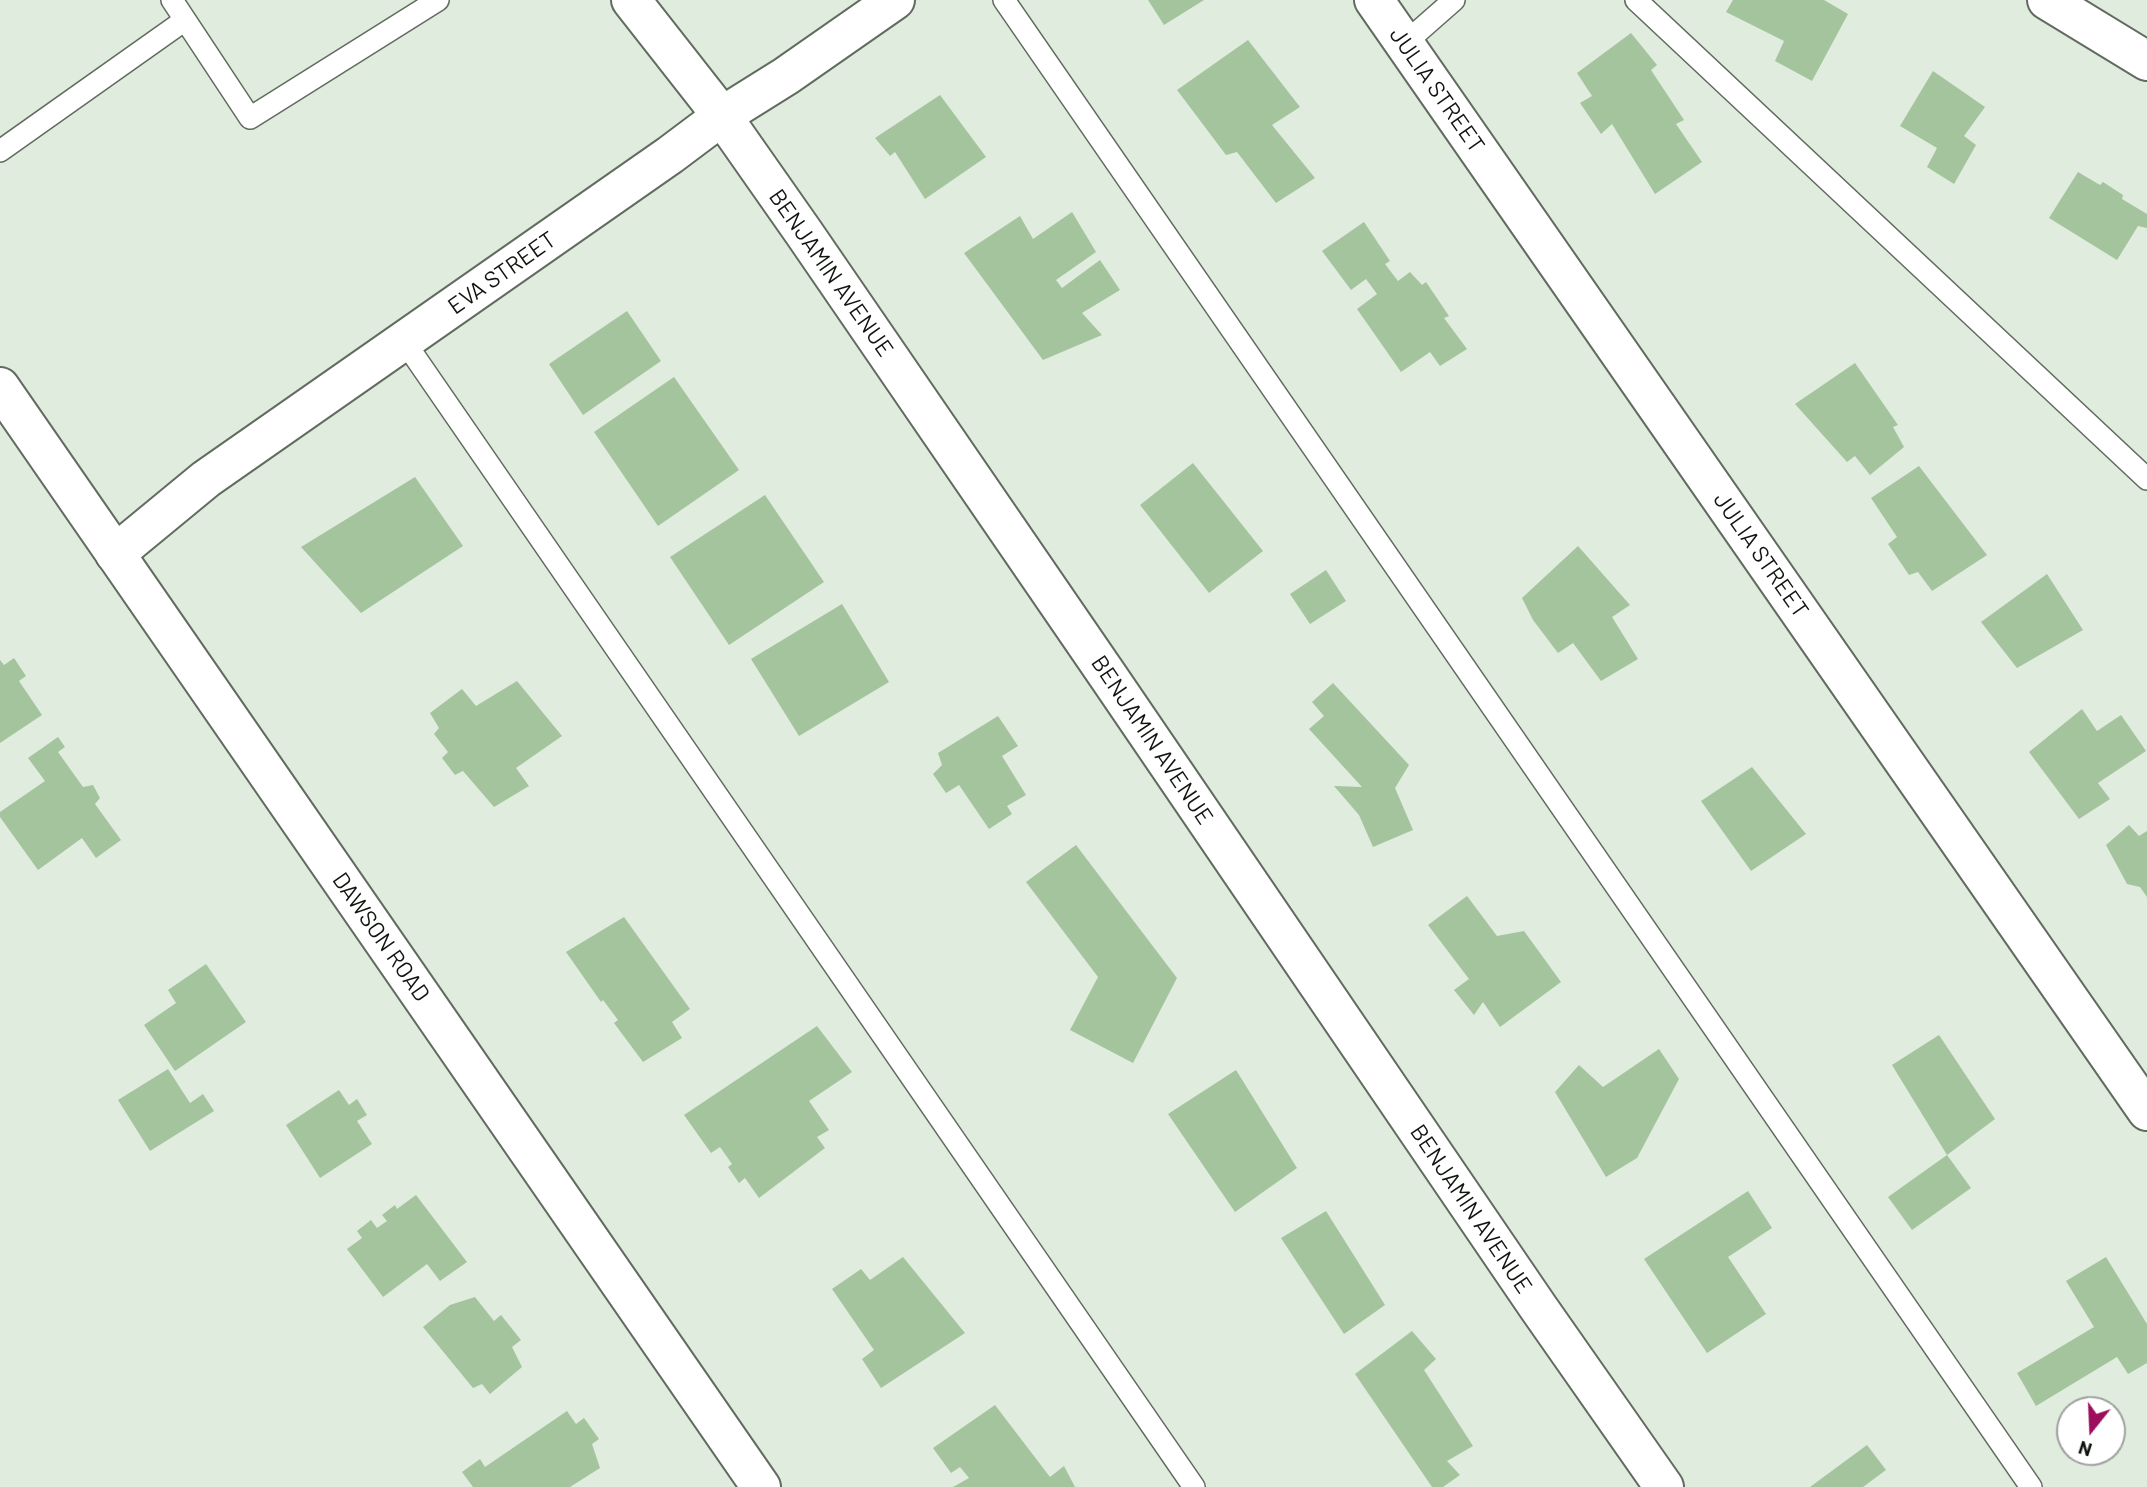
<!DOCTYPE html>
<style>
body{margin:0}
#map{position:relative;width:2147px;height:1487px;overflow:hidden;background:#e0ecde;font-family:Barlow,sans-serif}
canvas{display:block}
.north{position:absolute;left:2056px;top:1396px;width:70px;height:70px;box-sizing:border-box;background:#fff;border:2px solid #9fa19f;border-radius:50%;rotate:198deg;font-size:19px;font-weight:700;line-height:28px;text-align:center;color:#10140f}
.north::after{content:'';display:block;margin:auto;width:24px;height:32px;background:#9d0f5c;clip-path:polygon(50% 0,100% 100%,50% 72%,0 100%)}
</style>
<div id="map">
<canvas width="2147" height="1487"></canvas>
<div class="north">N</div>
</div>
<script>
const ctx = document.querySelector('canvas').getContext('2d');
ctx.lineJoin = 'round';
function fillPath(path, color) { ctx.fillStyle = color; ctx.fill(path, 'evenodd'); }
function strokePath(path, color, width, dash) { ctx.strokeStyle = color; ctx.lineWidth = width; ctx.lineCap = dash ? 'butt' : 'round'; ctx.setLineDash(dash || []); ctx.stroke(path); }
function label(font, color, halo, rows, align = 'center') {
  ctx.font = font + ' Barlow,sans-serif'; ctx.lineWidth = 5; ctx.setLineDash([]); ctx.textBaseline = 'middle'; ctx.strokeStyle = halo; ctx.fillStyle = color; for (const [text, x, y, turn = 0] of rows) {
    ctx.save(); ctx.translate(x, y); ctx.rotate((+turn || 0) * Math.PI / 180); ctx.textAlign = isNaN(turn) ? turn : align; if (halo) ctx.strokeText(text, 0, 0); ctx.fillText(text, 0, 0); ctx.restore();
  }
}
fillPath(new Path2D(`
 M1148 0H1204L1164 25Z
 M1733 0H1824L1848 14 1812 81 1775 61 1784 41 1726 12Z
 M1631 33 1657 65 1651 70 1684 120 1676 124 1702 162 1655 194 1612 124 1601 134 1580 103 1592 96 1577 73Z
 M1248 40 1300 107 1272 125 1315 178 1276 203 1237 152 1226 155 1177 90Z
 M1933 71 1985 107 1964 136 1976 145 1954 184 1927 167 1937 148 1900 126Z
 M940 95 986 157 925 199 895 152 890 156 875 138Z
 M2078 172 2100 185 2103 182 2123 195 2122 199 2147 214V228L2138 226 2117 260 2049 218Z
 M1072 212 1096 252 1056 280 1062 288 1100 260 1120 290 1082 313 1102 335 1043 360 964 253 1020 216 1033 239Z
 M1364 222 1390 261 1385 264 1398 281 1410 272 1422 285 1426 282 1449 316 1444 318 1467 349 1440 366 1430 352 1401 372 1357 309 1377 294 1366 279 1351 290 1322 251Z
 M627 311 661 361 583 415 549 364Z
 M1855 363 1898 425 1893 427 1904 447 1870 475 1855 456 1847 462 1795 404Z
 M674 377 739 470 658 526 594 432Z
 M1193 463 1263 551 1209 593 1140 505Z
 M1919 466 1987 555 1932 591 1918 572 1909 575 1888 544 1897 537 1871 498Z
 M415 477 463 546 361 613 301 547Z
 M765 495 824 582 729 645 670 557Z
 M1578 546 1630 605 1612 617 1638 659 1601 681 1573 643 1558 653 1533 620 1522 598Z
 M1326 570 1346 601 1310 624 1290 594Z
 M2047 574 2083 630 2017 668 1981 622Z
 M842 604 889 682 799 736 751 659Z
 M14 658 26 676 19 681 42 715 0 743V660L4 665Z
 M517 681 562 736 516 768 529 786 494 807 463 771 455 775 442 758 448 752 434 734 439 728 430 713 462 689 476 706Z
 M1333 683 1409 765 1395 788 1413 830 1373 847 1359 815 1334 786 1362 787 1309 729 1324 716 1312 702Z
 M2082 709 2097 731 2121 715 2146 751 2098 783 2110 799 2079 819 2029 752Z
 M998 716 1018 746 1002 756 1026 795 1007 806 1012 814 989 829 959 785 946 793 933 774 942 765 938 753Z
 M58 737 65 747 58 752 83 787 93 785 100 798 95 804 121 840 96 858 82 838 38 870 0 817V812L45 781 28 758Z
 M1752 767 1806 834 1751 871 1701 801Z
 M2129 825 2139 836 2147 831V897L2140 887 2127 884 2106 845Z
 M1076 845 1177 978 1133 1063 1070 1030 1098 977 1026 882Z
 M1467 896 1497 936 1524 931 1561 982 1500 1027 1483 1002 1474 1015 1454 990 1469 979 1428 925Z
 M624 917 690 1009 672 1022 682 1038 643 1062 614 1023 618 1020 603 1000 601 1002 566 952Z
 M206 964 246 1022 175 1071 144 1025 176 1003 168 990Z
 M817 1026 852 1072 809 1101 829 1130 817 1137 825 1148 759 1198 745 1178 739 1183 728 1167 732 1164 720 1147 711 1153 684 1115Z
 M1939 1035 1995 1119 1947 1155 1892 1065Z
 M1659 1049 1679 1079 1637 1158 1606 1177 1555 1092 1579 1065 1603 1087Z
 M168 1069 190 1103 203 1094 214 1111 150 1151 118 1100Z
 M1236 1070 1297 1168 1235 1212 1168 1114Z
 M339 1090 349 1105 357 1099 367 1115 357 1121 372 1144 320 1178 286 1125Z
 M1947 1155 1971 1188 1912 1230 1888 1197Z
 M1748 1191 1772 1228 1728 1257 1766 1314 1707 1353 1644 1259Z
 M416 1195 467 1262 440 1281 427 1264 383 1297 347 1249 362 1238 357 1231 371 1220 377 1228 387 1221 382 1215 395 1205 397 1209Z
 M1326 1211 1385 1305 1344 1334 1281 1238Z
 M903 1257 965 1333 881 1388 862 1359 874 1350 832 1289 861 1269 870 1280Z
 M2106 1257 2147 1324V1363L2128 1374 2117 1357 2036 1406 2017 1373 2094 1327 2066 1281Z
 M475 1297 494 1321 501 1315 521 1340 512 1347 522 1367 490 1394 482 1384 473 1388 423 1327 450 1305Z
 M1412 1331 1436 1359 1424 1370 1473 1446 1447 1461 1460 1475 1443 1487H1432L1355 1374Z
 M995 1405 1050 1477 1064 1466 1075 1487H953L969 1478 960 1467 951 1473 933 1448Z
 M567 1411 576 1424 584 1418 599 1439 592 1444 600 1468 570 1487H473L462 1472 480 1459 485 1467Z
 M1867 1445 1886 1470 1863 1487H1810Z`), '#a4c49d');
const service = new Path2D(`
 M172 0 250 118 438 0
 M1004 0 2031 1487
 M1636 0 2147 479
 M1404 44 1454 0
 M0 151 185 20
 M404 341 1194 1487`);
const minor = new Path2D(`
 M631 0 722 116 804 233 1108 676 1538 1307 1664 1487
 M1374 0 2147 1111
 M2047 0 2147 61
 M115 554 206 479 670 155 722 116 786 76 895 0`);
const primary = new Path2D(`
 M0 387 761 1487`);
strokePath(service, '#616b5f', 24);
strokePath(minor, '#616b5f', 42);
strokePath(primary, '#616b5f', 42);
strokePath(service, '#fff', 21);
strokePath(minor, '#fff', 38);
strokePath(primary, '#fff', 38);
label('23px', '#10140f', '#fff', [
 ["JULIA STREET",1437,90,55],
 ["EVA STREET",502,273,-35],
 ["BENJAMIN AVENUE",831,273,55],
 ["JULIA STREET",1761,555,55],
 ["BENJAMIN AVENUE",1152,740,56],
 ["DAWSON ROAD",381,937,55],
 ["BENJAMIN AVENUE",1471,1209,56]
]);
</script>
